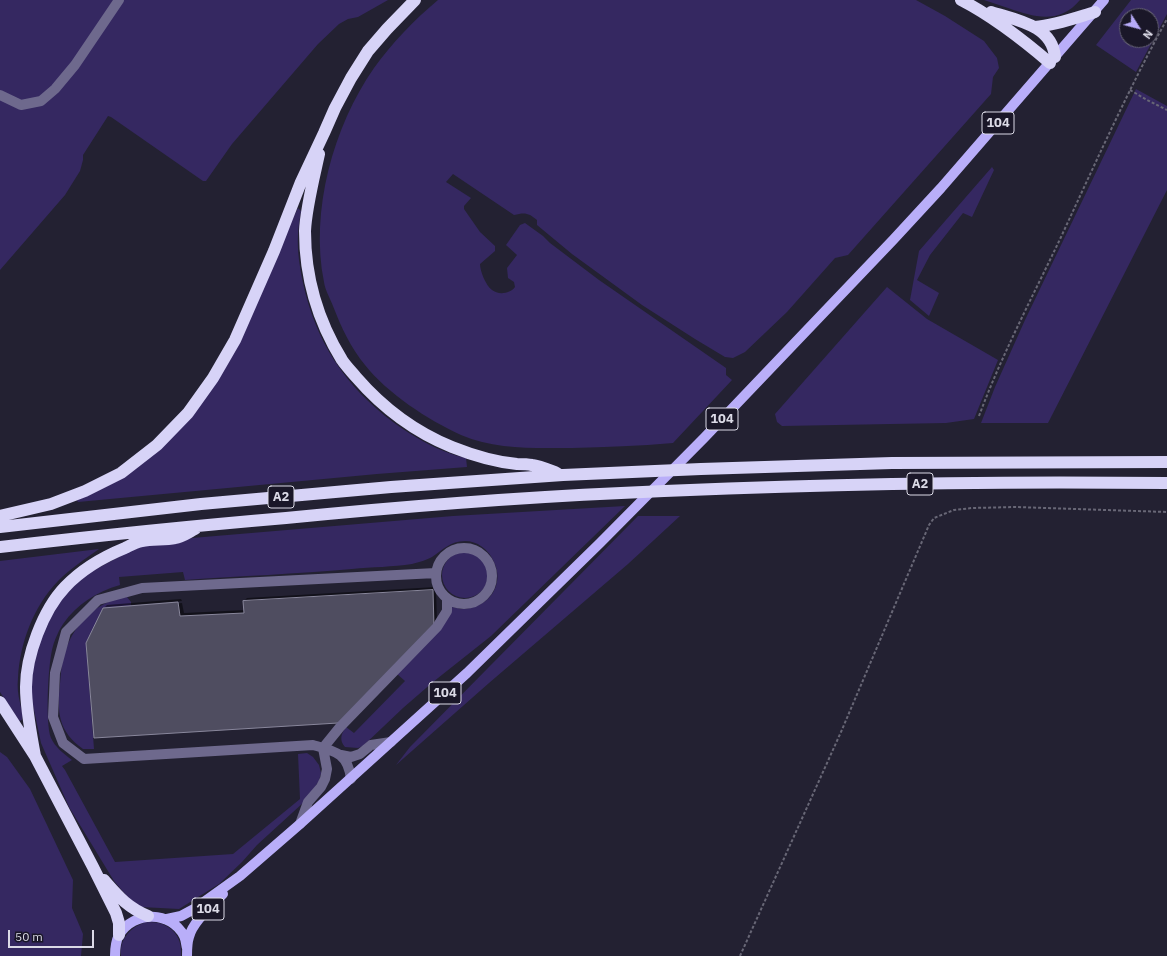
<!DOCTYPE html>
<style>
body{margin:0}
#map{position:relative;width:1167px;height:956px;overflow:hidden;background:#232132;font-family:"IBM Plex Sans",sans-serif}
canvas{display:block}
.north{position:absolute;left:1119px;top:8px;width:40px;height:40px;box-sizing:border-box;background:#1a1728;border:1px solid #676574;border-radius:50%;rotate:126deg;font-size:11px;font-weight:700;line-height:16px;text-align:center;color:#dbdae6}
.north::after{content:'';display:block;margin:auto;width:14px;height:18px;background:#b7abf8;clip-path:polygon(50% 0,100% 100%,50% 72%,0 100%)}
.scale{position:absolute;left:8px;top:930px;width:86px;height:18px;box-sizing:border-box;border:2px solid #dbdae6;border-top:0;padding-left:5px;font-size:12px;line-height:14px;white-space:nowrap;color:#dbdae6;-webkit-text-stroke:3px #1a1728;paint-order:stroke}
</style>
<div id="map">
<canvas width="1167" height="956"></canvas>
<div class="north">N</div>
<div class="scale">50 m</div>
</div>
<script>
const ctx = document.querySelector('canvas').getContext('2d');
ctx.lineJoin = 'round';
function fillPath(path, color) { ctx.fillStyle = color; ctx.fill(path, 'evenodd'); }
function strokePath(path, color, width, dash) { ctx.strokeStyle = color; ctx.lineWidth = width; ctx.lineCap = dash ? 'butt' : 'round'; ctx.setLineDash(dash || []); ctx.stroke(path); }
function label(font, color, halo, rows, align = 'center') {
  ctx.font = font + ' "IBM Plex Sans",sans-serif'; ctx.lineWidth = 3.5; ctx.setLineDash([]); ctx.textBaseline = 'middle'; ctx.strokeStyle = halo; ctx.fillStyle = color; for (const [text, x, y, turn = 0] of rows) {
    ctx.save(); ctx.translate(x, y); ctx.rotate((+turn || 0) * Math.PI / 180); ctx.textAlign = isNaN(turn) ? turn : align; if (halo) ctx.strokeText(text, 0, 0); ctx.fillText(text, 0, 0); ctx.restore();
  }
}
fillPath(new Path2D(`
 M0 0H388L358 17 348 19 339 24 318 44 232 144 206 181H203L111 117 108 116 83 155V160L80 171 65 195 0 270Z
 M438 0H916L945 16 984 41 997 58 999 68 993 77 991 94 848 255 835 258 787 312 745 352 733 358 725 357 695 339 642 305 572 254 537 225V220C529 213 525 212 514 215L453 174 446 182 471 198 464 206V209L480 232 495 246V251L480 264C480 271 486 286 492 290 498 295 510 294 515 287L514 282 508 278 507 268 517 255 506 245 520 225 525 223 543 236 550 243 599 280 726 368V375L732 380 673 443C639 446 606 447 572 448 534 448 496 450 461 435 428 420 387 393 365 365 351 348 341 327 333 306 330 298 325 290 324 282 310 211 333 127 374 68 392 43 414 20 438 0Z
 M984 0H1080C1059 25 1034 17 1008 8 1000 5 992 3 984 0Z
 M1131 0H1167V14L1136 72 1096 45ZM1127 16H1151V40H1127Z
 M1136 89 1167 106V190L1048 423H981L995 387 1025 320Z
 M992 167 994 170 972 217 963 213 930 255 917 280 939 293 929 316 910 300 919 251Z
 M298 208 301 211C300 219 298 227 298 235 297 251 300 268 303 283 316 342 345 386 393 422 415 438 439 452 466 458L467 467 377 474 78 502 77 500 79 499 195 410Z
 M887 287 927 319 998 360 974 419 946 423 782 426 777 422 775 414Z
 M625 506 491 636 433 682 403 708 363 746 358 748 345 747C339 740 341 734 346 727L354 733 405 681 397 674 451 607C455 607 459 609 463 609 489 608 506 584 493 560 488 549 477 541 465 541 450 541 443 550 432 557 427 560 419 562 412 564 393 567 372 567 352 569 296 574 240 576 185 580L183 572 119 577 120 585C96 592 77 604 63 624 59 630 55 639 53 646 48 662 45 723 51 738 55 747 64 754 72 760L62 766 65 770 115 862 233 854 300 799 298 754 307 753 313 757 319 765 321 773 319 781 304 802 257 845 242 862 219 884 179 909 141 907 131 901 114 881 69 807 41 743 32 701 31 683 34 657 41 635 59 600 87 574 139 546 192 538 453 516Z
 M638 516H680L628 564 489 683 396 765 410 747Z
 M99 549C85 559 70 569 58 581 33 607 20 643 18 678 17 686 18 695 20 703 21 709 24 714 22 720L19 721 0 692V561Z
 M442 575a23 23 0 1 1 46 0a23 23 0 1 1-46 0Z
 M127 597 131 602V606L103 608 86 643 94 749H83C58 731 57 712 60 684 61 675 61 665 64 656 71 627 96 600 127 597Z
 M0 752 7 757 30 789 73 880 72 908 83 934 81 956H0Z
 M147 922C168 921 183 934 181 956H121C119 939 131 926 147 922Z`), '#352861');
fillPath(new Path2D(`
 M436 587 437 622 94 736 104 609 182 603 184 613 245 610 244 601 247 598Z
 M181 599 182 601 105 607 107 605Z`), '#0007');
const building = new Path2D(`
 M433 590 434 627 338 723 94 738 86 643 103 608 178 602 180 616 244 613 243 601Z`);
fillPath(building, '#4f4d60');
strokePath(building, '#89879c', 1);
strokePath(new Path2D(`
 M1130 90 1149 101 1167 110
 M979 416C1002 354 1033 296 1061 237 1095 164 1128 90 1167 19
 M740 956 841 732 929 525 934 518 954 510 972 508 1016 507 1167 512`), '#686776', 2, [3, 2]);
strokePath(new Path2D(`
 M0 95 21 105 41 101 55 89 75 65 119 0
 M436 576a28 28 0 1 1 56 0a28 28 0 1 1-56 0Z
 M323 748 340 727 437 627 447 611V598
 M341 755 351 757 360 754 371 745 391 742
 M351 779C348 753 335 751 313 745L84 759 63 743 53 717 55 673 66 632 98 600 142 588 436 573
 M300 824 308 802 321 787 325 779 327 769 323 748`), '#6e698d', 10);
strokePath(new Path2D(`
 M167 919 181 916 194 909 240 876 300 824 467 673 600 543 704 438 893 240 941 188 1104 0
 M115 956C115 949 116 941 119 935 134 910 171 911 184 936 186 940 186 945 187 948
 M187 956C187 950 187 943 189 937 193 921 213 905 223 894`), '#b9aef9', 10);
strokePath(new Path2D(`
 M961 0C994 17 1022 39 1050 63
 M991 12C1016 20 1052 25 1055 57
 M1035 27C1056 25 1075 18 1095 12
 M319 154C314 177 306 208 305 231 305 277 318 321 342 360 346 366 351 371 356 377 382 407 415 432 452 447 472 455 495 462 517 464 522 464 527 464 532 465 540 466 549 470 557 473
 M0 516 51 504 85 491 121 473 157 445 188 413 213 378 235 340 274 251 301 182 324 133 335 108 351 78 368 51 387 29 415 0
 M0 527 201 504 391 487 563 475 701 469 892 463 1167 462
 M0 547C95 536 191 526 286 518 398 507 509 498 621 493 802 484 985 481 1167 483
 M0 702 35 756 93 867 116 913 119 923V935
 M35 756C31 734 26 710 26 687 26 656 43 610 65 587 81 570 103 557 125 548 131 545 136 542 142 541 153 539 165 540 175 538 182 537 189 532 195 529
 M104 880C119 897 127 907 148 916`), '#d7d3f7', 12);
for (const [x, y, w] of [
 [998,123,32],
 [722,419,32],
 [920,484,26],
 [281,497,26],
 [445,693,32],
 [208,909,32]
]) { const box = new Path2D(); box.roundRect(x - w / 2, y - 11, w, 22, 3); ctx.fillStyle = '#1a1728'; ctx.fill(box); strokePath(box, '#dbdae6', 1); }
label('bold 13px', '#dbdae6', null, [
 ["104",998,123],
 ["104",722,419],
 ["A2",920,484],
 ["A2",281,497],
 ["104",445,693],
 ["104",208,909]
]);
</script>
